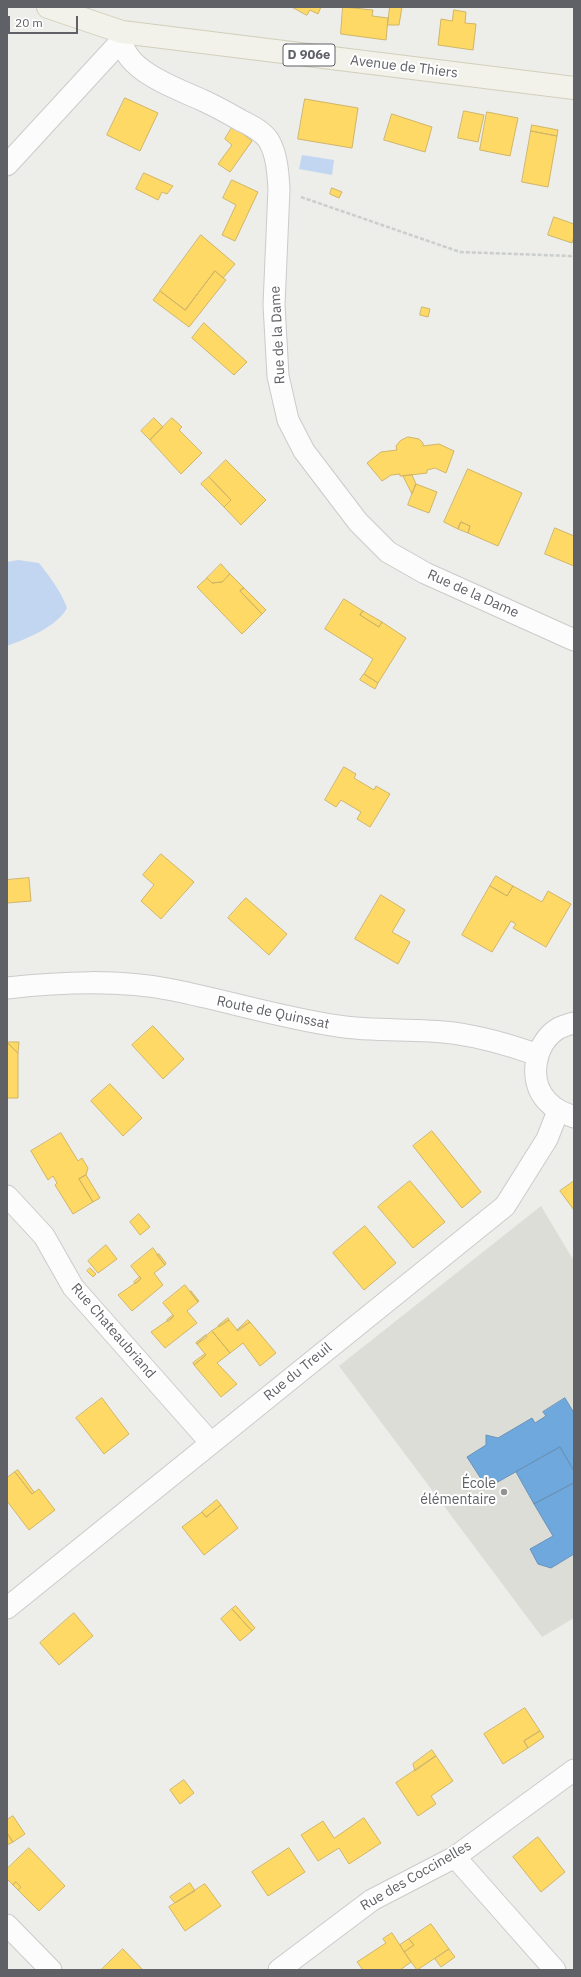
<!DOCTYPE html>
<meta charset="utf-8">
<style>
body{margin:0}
#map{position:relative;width:581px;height:1977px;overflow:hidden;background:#edede9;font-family:"IBM Plex Sans",sans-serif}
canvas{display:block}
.frame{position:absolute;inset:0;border:8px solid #5f6166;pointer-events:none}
.scale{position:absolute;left:8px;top:16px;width:70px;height:18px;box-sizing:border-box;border:2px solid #5f6166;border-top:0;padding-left:5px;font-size:12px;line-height:14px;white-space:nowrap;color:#5f6166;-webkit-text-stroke:3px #fff;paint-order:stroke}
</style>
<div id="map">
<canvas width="581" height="1977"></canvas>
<div class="frame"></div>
<div class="scale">20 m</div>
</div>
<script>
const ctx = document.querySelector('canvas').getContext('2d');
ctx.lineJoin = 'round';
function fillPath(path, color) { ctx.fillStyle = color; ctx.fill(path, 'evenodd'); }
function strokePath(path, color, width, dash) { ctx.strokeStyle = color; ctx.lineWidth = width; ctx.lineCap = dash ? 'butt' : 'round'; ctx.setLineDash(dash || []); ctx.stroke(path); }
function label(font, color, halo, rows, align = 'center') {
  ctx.font = font + ' "IBM Plex Sans",sans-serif'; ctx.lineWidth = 4; ctx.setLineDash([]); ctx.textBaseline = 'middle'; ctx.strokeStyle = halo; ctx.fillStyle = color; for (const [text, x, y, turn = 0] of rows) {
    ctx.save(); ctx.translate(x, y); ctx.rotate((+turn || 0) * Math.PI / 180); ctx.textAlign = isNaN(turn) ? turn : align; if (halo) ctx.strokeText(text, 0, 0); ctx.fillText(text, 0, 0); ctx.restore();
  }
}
fillPath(new Path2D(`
 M541 1206 574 1261V1618L542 1637 339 1366Z`), '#ddddd8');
fillPath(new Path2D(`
 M302 155 334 160 332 175 299 169Z
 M18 560 39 563C50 577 61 591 67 608 58 626 26 639 7 646V562Z`), '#c2d6f2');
const homes = new Path2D(`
 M292 7H321L318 14 310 10 307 15Z
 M343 7 373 10 372 16 388 18 386 40 341 34Z
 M390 7H402L399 25H388Z
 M454 10 466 12 465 23 476 24 473 50 438 45 441 19 452 21Z
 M125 98 158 113 140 151 107 135Z
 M305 99 358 108 352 148 298 139Z
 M464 111 484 115 478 142 458 138Z
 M487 112 518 118 510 156 480 150Z
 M392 114 432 127 425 152 384 140Z
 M532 125 558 130 557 136 531 131Z
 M233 126 252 141 230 172 218 164 232 145 225 139Z
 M531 131 557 136 548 187 522 182Z
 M144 173 173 186 167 194 162 192 158 200 136 189Z
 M232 180 258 192 235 241 222 235 236 205 223 198Z
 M332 188 342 192 339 198 330 194Z
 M554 217 574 224V236L572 243 548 235Z
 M201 235 235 264 223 278 215 271 185 310 160 291Z
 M215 271 226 280 189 327 153 300 160 291 185 310Z
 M422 307 430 309 428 317 420 315Z
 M204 323 247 362 234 375 192 338Z
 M154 418 163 427 150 440 141 431Z
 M172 418 182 427 179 430 202 453 181 474 150 440Z
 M408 437 419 439 423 443V446L439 444 454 451 446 473 435 468 427 470V473L403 476H400V474L391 475 382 481 367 463 381 452 397 450 396 446 400 441Z
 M226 460 266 500 241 525 224 507 231 500 209 477Z
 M468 469 522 493 498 546 468 533 470 526 461 522 458 529 444 522Z
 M412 475 416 484 412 494 403 476Z
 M209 477 231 500 224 507 201 484Z
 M416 484 437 492 429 513 408 505Z
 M461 522 470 526 468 533 458 529Z
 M555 528 574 536V566L545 554Z
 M221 564 230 574 222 582 212 583 207 578Z
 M230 574 244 588 240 591 262 614 242 634 197 587 207 578 212 583 222 582Z
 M244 588 266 610 262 614 240 591Z
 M344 599 363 611 360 615 379 627 382 622 406 638 378 683 364 674 373 659 325 629Z
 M363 611 382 622 379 627 360 615Z
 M364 674 378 683 375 689 360 680Z
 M344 767 356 774 354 778 374 790 376 786 390 794 370 827 357 819 361 812 341 800 336 807 325 800Z
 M161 854 194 882 161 919 141 901 154 885 143 875Z
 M496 876 513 886 507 896 490 886Z
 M29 878 31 901 7 903V880Z
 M490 886 507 896 513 886 542 902 548 891 571 904 546 947 513 928 516 924 511 921 492 952 462 935Z
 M381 895 405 910 392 932 410 942 398 964 355 939Z
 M246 898 287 934 269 955 228 918Z
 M153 1026 184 1059 163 1079 132 1045Z
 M7 1042H19L18 1053Z
 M7 1042 18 1053V1098H7Z
 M110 1084 142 1118 123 1136 91 1101Z
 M432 1131 481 1192 462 1208 413 1146Z
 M61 1133 78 1161 82 1158 88 1168 86 1175 79 1179 93 1202 73 1214 55 1185 57 1183 53 1176 48 1180 31 1151Z
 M86 1175 100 1198 93 1202 79 1179Z
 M410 1181 445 1222 413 1248 378 1207Z
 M574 1181V1210L560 1191Z
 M139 1214 150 1227 140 1235 130 1222Z
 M365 1226 396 1263 364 1290 333 1253Z
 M106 1245 117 1259 98 1273 88 1261Z
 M153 1248 165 1265 154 1273 163 1285 132 1311 118 1295 141 1279 131 1266Z
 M159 1254 166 1263 165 1265 157 1255Z
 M90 1268 96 1274 93 1277 87 1271Z
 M140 1277 141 1279 135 1284 134 1282Z
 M185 1285 198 1302 187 1311 197 1323 165 1348 151 1332 174 1316 163 1303Z
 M191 1291 199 1301 198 1302 190 1292Z
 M173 1315 174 1316 168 1322 167 1320Z
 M228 1318 229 1320 219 1327 218 1326Z
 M229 1320 238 1331 250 1322 276 1353 260 1366 243 1343 230 1353 212 1331Z
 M248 1320 250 1322 237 1330Z
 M212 1331 230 1353 217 1363 237 1384 221 1397 194 1365 206 1355 197 1344Z
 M206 1335 207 1337 197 1344 196 1343Z
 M205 1354 206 1355 194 1365 193 1363Z
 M102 1398 129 1434 104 1454 76 1418Z
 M18 1470 34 1492 32 1494 15 1472Z
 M15 1472 32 1494 39 1489 55 1510 29 1530 7 1501V1478Z
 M217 1500 221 1505 206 1517 202 1512Z
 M221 1505 238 1528 204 1555 182 1527 202 1512 206 1517Z
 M236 1606 255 1628 252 1631 232 1609Z
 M232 1609 252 1631 240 1641 221 1619Z
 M74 1613 93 1636 59 1665 40 1643Z
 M525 1708 540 1731 524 1741 528 1748 503 1764 484 1734Z
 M540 1731 544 1737 528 1748 524 1741Z
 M432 1750 436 1756 415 1771 413 1764Z
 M436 1756 453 1781 431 1796 436 1804 418 1816 396 1783Z
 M184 1780 194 1793 180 1804 170 1790Z
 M13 1816 25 1834 13 1842 7 1833V1820Z
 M364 1818 381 1843 349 1864 339 1848 318 1861 301 1835 323 1821 334 1838Z
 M7 1833 13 1842 7 1845Z
 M538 1837 565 1872 541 1892 513 1857Z
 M29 1848 65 1886 39 1911 18 1890 21 1887 16 1882 13 1885 7 1879V1869Z
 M289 1848 305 1872 268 1896 252 1872Z
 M16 1882 21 1887 18 1890 13 1885Z
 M190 1883 195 1891 175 1903 170 1897Z
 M205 1884 221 1906 185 1931 169 1907Z
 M431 1924 449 1949 417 1970 404 1952 414 1945 409 1939Z
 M392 1933 411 1962 400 1970H363L357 1962 386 1943 383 1939Z
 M409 1939 414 1945 404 1952 400 1945Z
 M123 1949 143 1970H101Z
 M449 1949 455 1957 441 1967 435 1959Z`);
fillPath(homes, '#ffd966');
strokePath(homes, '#cfb566', 1);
const schools = new Path2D(`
 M565 1398 574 1413V1471L560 1447 487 1488 467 1457 486 1445V1435L498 1438 532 1418 535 1423 546 1416 543 1412Z
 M560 1447 574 1471V1483L534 1504 516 1472Z
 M574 1483V1554L551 1568 538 1564 530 1549 553 1536 534 1504Z`);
fillPath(schools, '#6fa8dc');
strokePath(schools, '#6a93b9', 1);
const minor = new Path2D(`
 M122 32C117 69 176 88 202 100 215 106 228 113 240 120 250 125 263 131 269 141 277 155 278 173 279 189L274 305 278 376 288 420 304 451 358 522 388 552 425 573 574 640
 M7 165 121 41
 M7 988C61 982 119 979 173 990 228 1001 282 1018 338 1026 376 1032 415 1028 453 1033 482 1037 510 1045 538 1055
 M574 1023C569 1024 564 1026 559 1028 535 1042 527 1080 547 1101 555 1110 564 1113 574 1117
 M7 1196 44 1236 73 1287 210 1442
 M7 1608 505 1206 547 1139 558 1111
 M455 1857 555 1970
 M7 1925 51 1970
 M279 1970 372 1900 455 1857 574 1770`);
const primary = new Path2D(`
 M48 7 122 32 574 88`);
strokePath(minor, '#cbcbcb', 23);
strokePath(primary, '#d2cfba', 24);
strokePath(new Path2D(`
 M301 197 460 252 571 256 574 254`), '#cacecc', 2.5, [4, 2]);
strokePath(minor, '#fcfcfc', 21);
strokePath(primary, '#f2f2ea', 22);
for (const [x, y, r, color] of [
 [504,1492,4,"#919294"]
]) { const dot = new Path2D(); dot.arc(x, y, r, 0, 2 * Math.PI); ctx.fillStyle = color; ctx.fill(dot); strokePath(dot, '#fff', 1.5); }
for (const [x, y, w] of [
 [309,55,52]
]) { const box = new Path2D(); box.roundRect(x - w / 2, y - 11, w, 22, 3); ctx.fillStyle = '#fff'; ctx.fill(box); strokePath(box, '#5f6166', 1); }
label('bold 13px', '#5f6166', null, [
 ["D 906e",309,55]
]);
label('14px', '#5f6166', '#fff', [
 ["Avenue de Thiers",404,67,7],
 ["Rue de la Dame",278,335,-93],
 ["Rue de la Dame",473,594,24],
 ["Route de Quinssat",273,1013,12],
 ["Rue Chateaubriand",113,1331,49],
 ["Rue du Treuil",298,1372,-39],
 ["Rue des Coccinelles",416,1876,-30]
]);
label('14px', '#5f6166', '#fff', [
 ["École",496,1484],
 ["élémentaire",496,1500]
], 'right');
</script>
